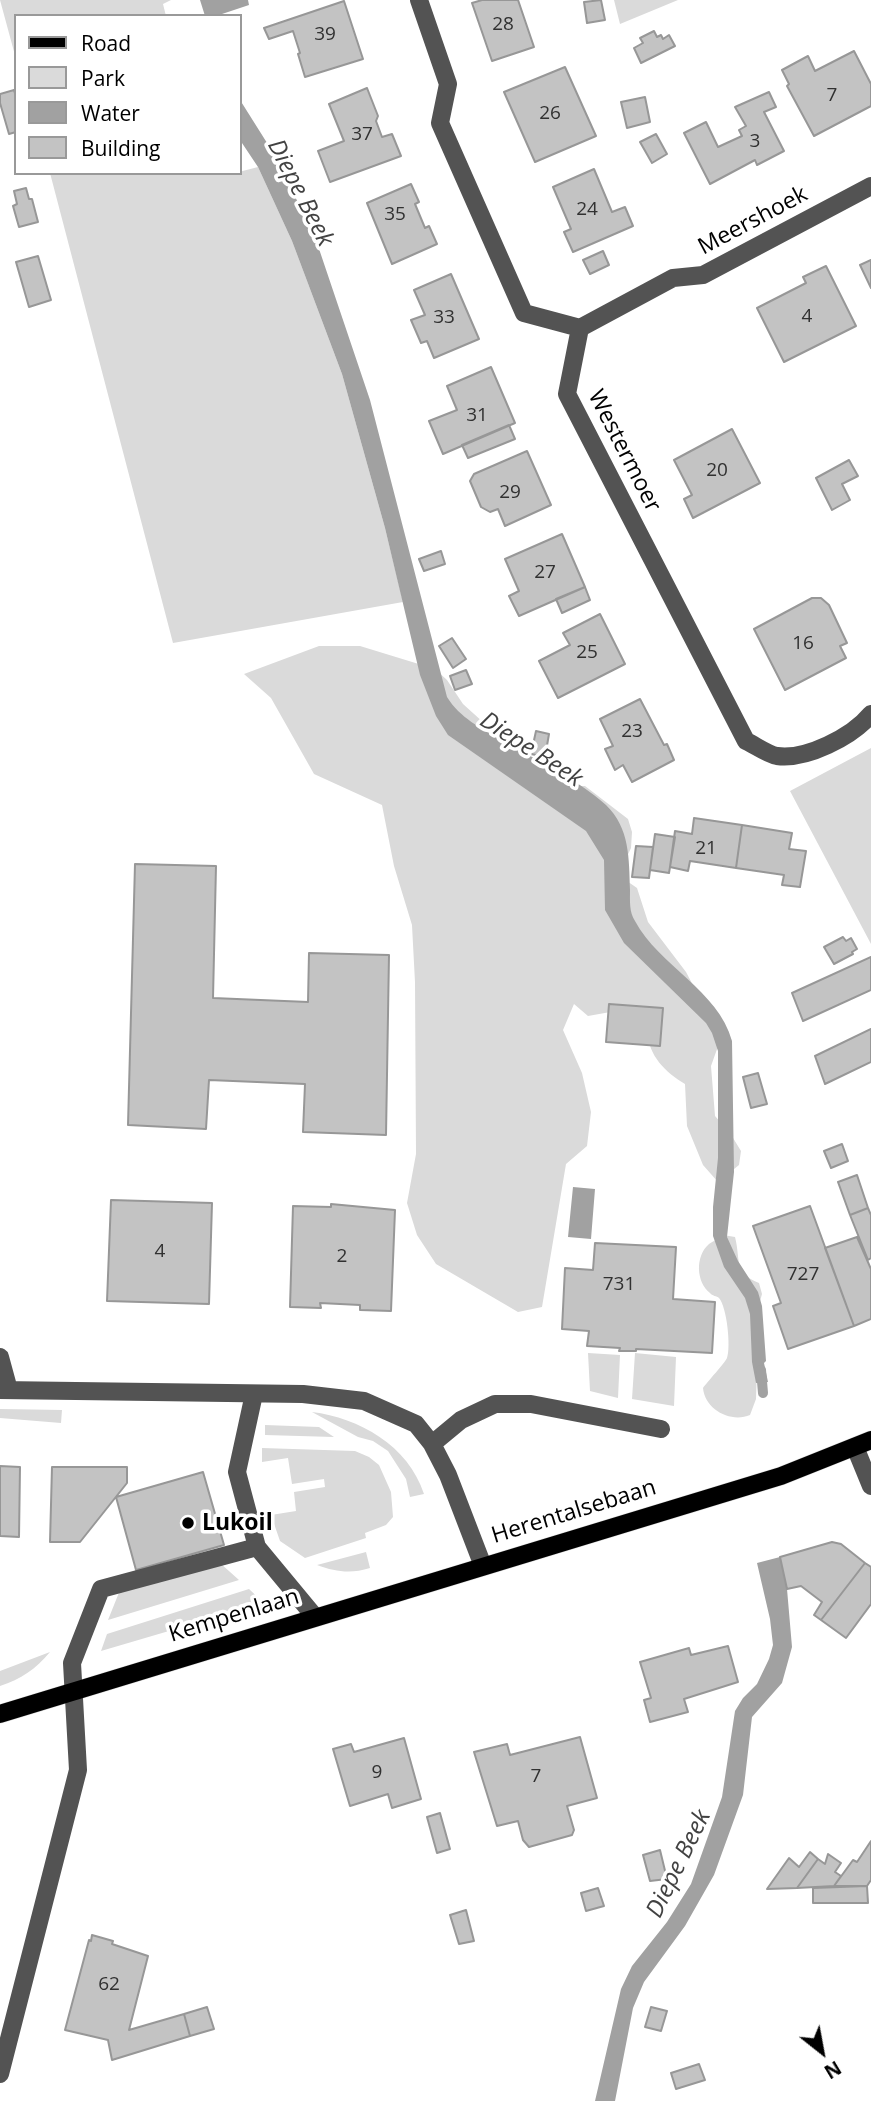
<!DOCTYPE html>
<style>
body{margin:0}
#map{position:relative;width:871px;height:2101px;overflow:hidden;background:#fff;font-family:"Open Sans",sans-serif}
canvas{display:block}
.legend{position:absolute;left:14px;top:14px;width:228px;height:161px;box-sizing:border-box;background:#fff;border:2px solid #999;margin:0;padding:9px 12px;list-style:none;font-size:21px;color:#000}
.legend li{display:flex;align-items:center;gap:14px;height:35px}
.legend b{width:35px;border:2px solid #999}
.north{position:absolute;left:787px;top:2017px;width:70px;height:70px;-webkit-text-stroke:5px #fff;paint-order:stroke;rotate:149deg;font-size:19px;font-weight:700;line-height:28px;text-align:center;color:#000}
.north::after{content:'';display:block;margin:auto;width:24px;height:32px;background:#000;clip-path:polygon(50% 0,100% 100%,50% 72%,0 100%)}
</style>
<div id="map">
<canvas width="871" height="2101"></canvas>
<ul class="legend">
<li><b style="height:9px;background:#000"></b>Road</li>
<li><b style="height:19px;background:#dadada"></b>Park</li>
<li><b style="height:19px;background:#a1a1a1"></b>Water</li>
<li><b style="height:19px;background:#c3c3c3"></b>Building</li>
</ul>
<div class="north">N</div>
</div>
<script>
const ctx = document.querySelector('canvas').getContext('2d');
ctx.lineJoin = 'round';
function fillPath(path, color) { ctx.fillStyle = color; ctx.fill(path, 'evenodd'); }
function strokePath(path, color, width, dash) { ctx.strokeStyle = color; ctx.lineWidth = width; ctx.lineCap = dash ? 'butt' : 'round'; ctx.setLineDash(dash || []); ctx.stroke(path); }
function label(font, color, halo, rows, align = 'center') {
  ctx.font = font + ' "Open Sans",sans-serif'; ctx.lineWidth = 7; ctx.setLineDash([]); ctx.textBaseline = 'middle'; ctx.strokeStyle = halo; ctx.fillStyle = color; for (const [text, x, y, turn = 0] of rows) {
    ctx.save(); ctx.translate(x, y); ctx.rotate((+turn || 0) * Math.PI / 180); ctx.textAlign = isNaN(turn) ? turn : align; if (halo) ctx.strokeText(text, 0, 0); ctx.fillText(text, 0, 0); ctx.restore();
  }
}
fillPath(new Path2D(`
 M0 0H171L163 4 166 16H16V59Z
 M614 0H678L620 24Z
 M258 167 292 241 342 374 385 528 403 602 173 643 50 173H235Z
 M319 646H360L435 669 447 680 463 704 484 723 497 744 569 786H585L628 819 632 832 631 848 622 867 624 879 637 888 648 922 686 972 721 1038 711 1066 715 1116 730 1133 741 1151 739 1165 718 1182 703 1165 687 1126 685 1084C666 1073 648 1055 648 1033L616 1011 588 1016 574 1004 563 1030 582 1073 591 1112 587 1146 566 1164 542 1307 518 1312 436 1264 417 1235 407 1203 416 1154 415 982 412 925 394 866 382 805 314 774 271 698 244 674Z
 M871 748V944L790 791Z
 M723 1235 735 1237C741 1260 733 1273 759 1283L762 1294 759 1305 756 1399 750 1415C731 1423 705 1410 703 1388 708 1381 724 1364 727 1358 731 1347 727 1307 719 1298 717 1296 712 1296 710 1293 696 1282 695 1256 709 1244 713 1241 718 1239 723 1235Z
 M588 1353 620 1355 618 1398 590 1391Z
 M635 1353 676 1357 674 1406 632 1399Z
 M0 1409 62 1410 61 1423 0 1418Z
 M312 1412C359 1418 408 1445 424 1494L410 1497 406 1479 388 1451 373 1441 358 1437Z
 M265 1425 319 1427 334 1437 265 1435Z
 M262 1448 355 1451 369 1457 379 1465 391 1492 393 1517 386 1525 365 1533 366 1538 305 1558 280 1541 271 1515 296 1511 294 1492 325 1487 324 1479 292 1484 288 1458 262 1462Z
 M366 1552 370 1568C351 1574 336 1572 317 1565Z
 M220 1563 239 1580 108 1620 120 1590Z
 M249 1589 264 1603 101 1651 107 1634Z
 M50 1652C36 1669 21 1679 0 1686V1671Z`), '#dadada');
fillPath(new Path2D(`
 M200 0H248L249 5 216 16H205Z
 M240 100 274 154 315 237 370 400 447 697C460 718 481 728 501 740 536 760 576 778 606 805 630 828 629 859 630 890 630 901 629 912 635 921 659 966 718 990 732 1041L734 1172 727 1237 738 1261 758 1292 762 1306 766 1361 764 1363 768 1382 756 1383 752 1362 750 1314 745 1298 724 1267 713 1236V1207L718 1158V1051L712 1033 706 1023 624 943 605 910 604 860 586 831 448 735 436 716 420 675 385 528 342 374 292 241 258 167 240 140Z
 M573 1187 595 1189 591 1239 568 1237Z
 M780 1557 787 1589 792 1647 782 1683 752 1717 743 1795 714 1875 685 1926 644 1982 633 2008 615 2101H595L621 1989 632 1966 667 1922 691 1884 722 1797 735 1711 743 1698 757 1684 769 1659 773 1645 770 1619 757 1563Z`), '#a1a1a1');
strokePath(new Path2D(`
 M761 1370 763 1393`), '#a1a1a1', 10);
const building = new Path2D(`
 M482 0H518L534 47 492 61 472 3Z
 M601 0 605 20 587 23 584 2Z
 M344 1 363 59 305 77 298 54 300 53 293 31 269 39 264 28Z
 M654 31 657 37 661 35 663 39 669 35 675 46 641 63 634 48 643 43 640 38Z
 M854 51 871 84V106L814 136 787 86 789 84 782 70 808 56 815 71Z
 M565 67 596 136 535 162 504 92Z
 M367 88 378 116 376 121 382 137 392 134 401 156 330 182 318 151 344 141 329 104Z
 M14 90 16 97V132L9 134 0 103V94Z
 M769 92 776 107 764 112 784 151 757 165 755 160 710 184 684 133 706 122 718 147 742 136 739 130 746 126 735 107Z
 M645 97 650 122 627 128 621 102Z
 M656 134 667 154 652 163 640 142Z
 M594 169 612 212 625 207 633 226 573 252 564 232 571 229 553 187Z
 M411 184 419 202 415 204 425 228 429 226 437 244 392 264 367 203Z
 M26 188 29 199H32L38 222 19 227 13 206 17 204 14 191Z
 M603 251 609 265 590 274 583 260Z
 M38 256 51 300 29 307 16 262Z
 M871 260V288L860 265Z
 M826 266 856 326 784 362 757 308 806 283 803 277Z
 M451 274 479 339 434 358 427 341 421 343 411 320 425 315 414 290Z
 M491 367 515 423 443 454 429 421 457 410 447 386Z
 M509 425 515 439 468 458 462 445Z
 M732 429 760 483 693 518 684 499 692 495 674 460Z
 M527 451 551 505 505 526 498 509 490 512 481 507 470 481 474 474Z
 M849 460 858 476 842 484 850 500 832 510 816 478Z
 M562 534 585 587 519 616 509 596 519 591 505 559Z
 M441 551 445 564 424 571 419 559Z
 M585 587 590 600 562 613 556 599Z
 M812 598H821L829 605 847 643 840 646 846 658 785 690 754 629Z
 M600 614 625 664 558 698 539 661 570 645 563 633Z
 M452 638 466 659 453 668 439 646Z
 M466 670 472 684 455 690 450 676Z
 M640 699 664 745 667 744 674 760 632 782 623 765 615 770 605 749 613 746 600 719Z
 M536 731 549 734 545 757 531 754Z
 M694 818 742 825 736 868 690 861 688 871 670 867 675 831 692 834Z
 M742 825 792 833 789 849 806 851 800 887 782 885 784 875 736 868Z
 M655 834 675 837 669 873 650 870Z
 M636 846 653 847 649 878 632 877Z
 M135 864 216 866 213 998 308 1002 309 953 389 955 386 1135 303 1132 305 1084 209 1080 206 1129 128 1125Z
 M843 937 846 941 851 938 857 949 852 952 853 954 834 964 824 947Z
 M871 957V990L803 1021 792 993Z
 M609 1004 663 1008 660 1046 606 1042Z
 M871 1029V1062L825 1084 815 1056Z
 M758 1073 767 1104 751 1108 743 1077Z
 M842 1144 848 1161 831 1168 824 1151Z
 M857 1175 868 1208 850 1215 838 1182Z
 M111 1200 212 1203 209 1304 107 1301Z
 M331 1204 395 1210 391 1311 360 1310V1305L320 1303 321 1308 290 1307 293 1206 331 1207Z
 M810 1206 854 1326 788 1349 773 1306 781 1303 753 1226Z
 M868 1208 871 1215V1258L868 1260 850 1215Z
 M857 1237 871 1269V1319L854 1326 825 1248Z
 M595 1243 676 1247 673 1299 715 1302 712 1353 636 1349V1351H619L620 1348 587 1346 589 1331 562 1329 565 1268 593 1270Z
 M0 1466 20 1467 19 1537 0 1536Z
 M52 1467H127V1483L80 1542H50Z
 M203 1472 224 1545 136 1570 116 1497Z
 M832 1542 841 1544 865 1563 821 1620 814 1615 822 1602 801 1586 787 1589 780 1557Z
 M865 1563 871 1567V1604L846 1638 821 1620Z
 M728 1646 738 1682 684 1699 688 1712 650 1722 644 1700 651 1698 640 1662 689 1648 691 1655Z
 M580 1737 597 1798 567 1806 574 1830 572 1835 529 1847 523 1840 518 1821 497 1826 474 1752 507 1744 510 1755Z
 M404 1738 421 1799 392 1808 388 1794 350 1806 333 1749 351 1744 354 1752Z
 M440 1813 450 1849 437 1853 427 1817Z
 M871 1841V1880L867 1886H834L853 1860 857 1862Z
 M660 1850 667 1879 650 1881 643 1855Z
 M810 1852 818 1859 797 1888 767 1889 789 1858 799 1867Z
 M828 1854 841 1863 835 1872 841 1876 834 1886 797 1888 818 1859 825 1864Z
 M867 1886 868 1903H813V1888Z
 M598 1888 604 1906 586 1911 581 1893Z
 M466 1910 474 1941 459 1944 450 1915Z
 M92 1935 113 1941 112 1944 148 1956 129 2030 184 2014 190 2036 112 2060 108 2040 65 2030 89 1940 91 1941Z
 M207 2007 214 2029 190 2036 184 2014Z
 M651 2007 667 2011 661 2031 645 2027Z
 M699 2064 705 2080 676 2089 671 2073Z`);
fillPath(building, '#c3c3c3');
strokePath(building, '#979797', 2);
const major = new Path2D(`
 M0 1714 781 1476 871 1440`);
strokePath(major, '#dbdbdb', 19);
strokePath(new Path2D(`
 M419 0 448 84 440 123 524 313 580 328 567 394 746 741C755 745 767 754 777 756 806 760 852 737 871 714
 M580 328 673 278 703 275 871 186
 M0 1357 9 1390
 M0 1390 303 1394 364 1401 416 1424 432 1444 448 1475 483 1566
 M254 1394 237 1472 257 1547
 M432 1444 461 1420 495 1404H531L661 1429
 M855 1447 871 1486
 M0 2074 78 1770 72 1663 101 1589 257 1547 315 1617`), '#535353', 18);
strokePath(major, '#000', 18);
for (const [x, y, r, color] of [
 [188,1523,7,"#000"]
]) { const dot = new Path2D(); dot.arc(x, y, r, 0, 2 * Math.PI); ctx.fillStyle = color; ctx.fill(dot); strokePath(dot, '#fff', 2.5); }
label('19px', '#313131', null, [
 ["28",503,25],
 ["39",325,35],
 ["7",832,96],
 ["26",550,114],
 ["37",362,135],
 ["3",755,142],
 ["24",587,210],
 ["35",395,215],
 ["4",807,317],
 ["33",444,318],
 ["31",477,416],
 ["20",717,471],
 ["29",510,493],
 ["27",545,573],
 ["16",803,644],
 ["25",587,653],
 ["23",632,732],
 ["21",706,849],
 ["4",160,1252],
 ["2",342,1257],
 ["727",803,1275],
 ["731",619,1285],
 ["9",377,1773],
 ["7",536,1777],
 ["62",109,1985]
]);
label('23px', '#000', '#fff', [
 ["Meershoek",753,221,-28],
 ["Westermoer",624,451,63],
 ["Herentalsebaan",574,1512,-17],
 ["Kempenlaan",234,1616,-17]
]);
label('bold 23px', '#000', '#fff', [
 ["Lukoil",202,1523]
], 'left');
label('italic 24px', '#424242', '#fff', [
 ["Diepe Beek",300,193,63],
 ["Diepe Beek",531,750,33],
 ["Diepe Beek",679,1864,-64]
]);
</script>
